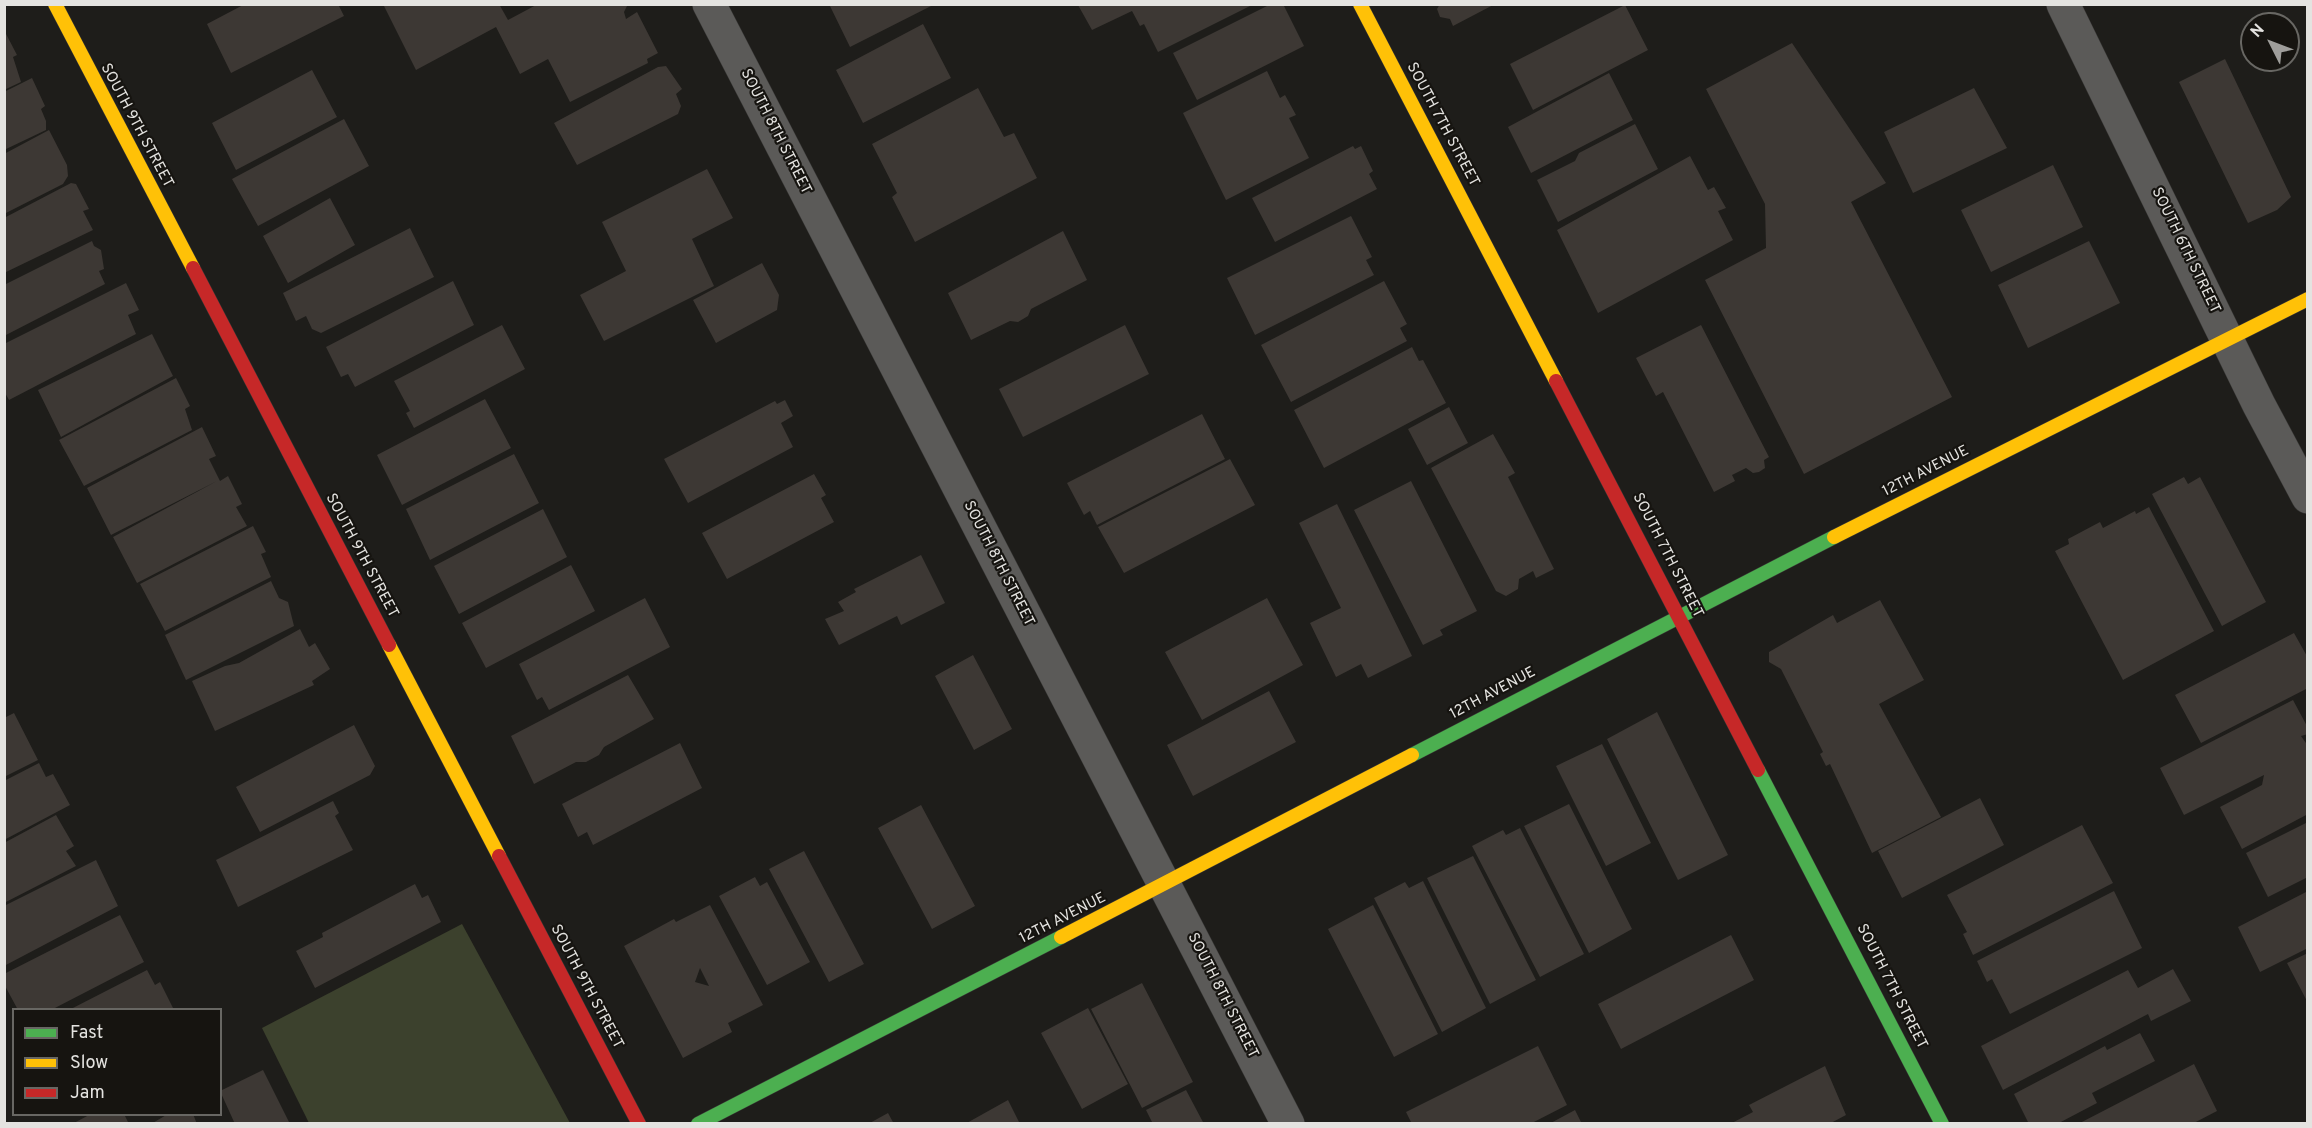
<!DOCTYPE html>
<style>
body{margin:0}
#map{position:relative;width:2312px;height:1128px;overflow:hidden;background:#1e1d1a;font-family:Overpass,sans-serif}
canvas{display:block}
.frame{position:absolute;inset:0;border:6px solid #e4e3e0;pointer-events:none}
.legend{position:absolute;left:12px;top:1008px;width:210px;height:108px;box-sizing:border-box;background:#161410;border:2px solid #686763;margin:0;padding:8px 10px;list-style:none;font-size:18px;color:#e4e3e0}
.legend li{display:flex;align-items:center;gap:12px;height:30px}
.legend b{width:30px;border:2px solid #686763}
.north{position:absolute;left:2240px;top:12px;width:60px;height:60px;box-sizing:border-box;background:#161410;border:2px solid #686763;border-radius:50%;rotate:312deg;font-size:16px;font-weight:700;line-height:24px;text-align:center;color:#e4e3e0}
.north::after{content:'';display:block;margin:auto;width:21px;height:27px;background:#9f9e9b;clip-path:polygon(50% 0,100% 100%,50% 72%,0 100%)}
</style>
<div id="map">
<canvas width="2312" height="1128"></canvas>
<div class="frame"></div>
<ul class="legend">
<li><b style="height:8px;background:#4caf50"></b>Fast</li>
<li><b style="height:8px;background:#ffc107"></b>Slow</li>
<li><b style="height:8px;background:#c62828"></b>Jam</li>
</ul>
<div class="north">N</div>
</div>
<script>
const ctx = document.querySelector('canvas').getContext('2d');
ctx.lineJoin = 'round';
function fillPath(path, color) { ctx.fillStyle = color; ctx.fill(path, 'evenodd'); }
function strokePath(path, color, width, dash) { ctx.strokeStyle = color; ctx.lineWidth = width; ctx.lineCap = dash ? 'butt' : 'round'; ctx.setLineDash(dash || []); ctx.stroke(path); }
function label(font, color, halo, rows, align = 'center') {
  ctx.font = font + ' Overpass,sans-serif'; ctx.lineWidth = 4.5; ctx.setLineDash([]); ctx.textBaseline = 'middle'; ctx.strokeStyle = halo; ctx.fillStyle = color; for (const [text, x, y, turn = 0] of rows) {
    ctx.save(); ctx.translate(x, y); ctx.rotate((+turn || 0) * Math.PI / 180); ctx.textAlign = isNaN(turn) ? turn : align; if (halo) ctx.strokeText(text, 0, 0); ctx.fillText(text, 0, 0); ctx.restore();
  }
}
fillPath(new Path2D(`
 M462 924 570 1123H309L262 1028Z`), '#3c412d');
fillPath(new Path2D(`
 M245 4H338L344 16 231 73 207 24Z
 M383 4H499L508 20 538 4H628L624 12 626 19 637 12 658 53 647 59 648 63 570 102 548 59 520 74 496 27 416 70Z
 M829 4H935L850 47Z
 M1271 4H1283L1304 46 1197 100 1173 53Z
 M1440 4H1495L1453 26 1450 19 1440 17 1437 9Z
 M1078 5H1252L1158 52 1144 24 1140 26 1132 11 1092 30Z
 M1625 5 1648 50 1533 110 1510 64Z
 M923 24 951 78 863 123 836 70Z
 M4 30 17 55 13 57 21 82 4 90Z
 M1792 43 1886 183 1851 202 1952 397 1804 474 1705 280 1766 248 1765 204 1706 89Z
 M2225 59 2291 197 2277 210 2248 223 2179 82Z
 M666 66 682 89 676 94 681 106 678 114 577 165 554 123 658 67Z
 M312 70 337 117 236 170 212 123Z
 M1267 71 1280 98 1285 95 1296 115 1289 118 1309 158 1226 200 1183 113Z
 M1609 73 1633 120 1531 173 1508 127Z
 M32 78 45 106 41 109 46 121V130L4 150V92Z
 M978 88 1004 137 1014 133 1037 178 915 242 892 197 897 193 872 144Z
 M1974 88 2007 148 1913 193 1884 132Z
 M344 119 369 166 258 226 232 179Z
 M1635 124 1658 169 1558 222 1537 180 1575 161 1579 153Z
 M49 130 67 165 68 176 63 184 4 214V154Z
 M1353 146 1355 149 1361 146 1373 171 1369 174 1377 189 1275 242 1252 198Z
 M1690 156 1708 190 1714 187 1726 208 1718 211 1733 240 1598 313 1557 230Z
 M2053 165 2083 227 1991 272 1961 210Z
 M707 169 733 218 692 239 714 286 604 341 580 295 626 271 602 222Z
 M71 183 76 184 89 209 83 211 93 230 4 273V218Z
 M330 198 355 245 288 283 263 236Z
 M1351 216 1372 257 1366 260 1374 275 1255 335 1227 278Z
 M410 228 434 277 321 333 312 329 306 316 296 321 283 293Z
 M1063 231 1087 280 1031 309 1028 316 1018 322 1010 321 971 340 948 293Z
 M92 241 94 246 101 250 104 269 99 271 105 284 4 336V285Z
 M2089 241 2120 303 2028 348 1998 285Z
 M762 263 779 295 777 310 716 343 693 300Z
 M453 281 474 325 355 387 348 374 341 377 326 347Z
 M1384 281 1407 324 1400 328 1407 341 1291 402 1261 345Z
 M126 283 139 310 128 315 136 334 9 400 4 391V344Z
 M502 325 525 369 414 428 406 413 410 411 394 381Z
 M1125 325 1149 374 1023 437 999 389Z
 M1701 325 1769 457 1764 460 1765 468 1759 472 1753 473 1746 468 1732 475 1735 481 1714 492 1663 392 1656 396 1636 358Z
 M152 334 173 376 61 437 38 390Z
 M1412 347 1419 361 1423 360 1446 403 1324 468 1294 410Z
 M176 378 190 406 185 409 192 430 84 486 59 440Z
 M485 399 511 448 402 505 377 455Z
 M785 400 793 416 781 423 793 447 688 503 664 459 775 401 777 404Z
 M1449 407 1468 443 1427 465 1408 429Z
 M1202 414 1225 459 1097 525 1090 511 1084 515 1067 483Z
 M202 427 216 456 209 459 220 481 228 476 242 504 236 507 247 526 137 583 113 537 217 481 111 535 87 488Z
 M1493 434 1515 473 1508 477 1554 569 1536 578 1533 571 1519 579 1518 589 1506 596 1496 591 1431 468Z
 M514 454 539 503 430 560 406 509Z
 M1230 459 1255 505 1124 573 1098 527Z
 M814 474 826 495 821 498 834 522 727 579 702 533Z
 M2184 477 2188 484 2200 477 2266 602 2222 626 2152 494Z
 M1411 481 1477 611 1440 630 1443 635 1423 645 1354 510Z
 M1337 504 1412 656 1368 678 1361 664 1336 677 1310 623 1341 608 1299 523Z
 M2149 507 2214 631 2123 680 2055 551 2069 544 2068 539 2100 522 2103 528 2135 511 2136 514Z
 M543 509 567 557 459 614 434 566Z
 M253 526 266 552 261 554 271 577 165 631 140 584Z
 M921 555 945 603 901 625 897 616 839 645 825 619 844 611 838 602 856 592 854 589Z
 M571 565 595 611 486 668 462 623Z
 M271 581 279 598 288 602 294 626 186 680 165 635Z
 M645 598 670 647 549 710 542 697 537 700 519 664Z
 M1267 598 1303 665 1202 720 1165 652Z
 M1880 600 1924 680 1879 704 1941 817 1872 853 1830 764 1826 766 1820 754 1823 752 1781 669 1769 662V652L1833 615 1837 623Z
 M300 629 309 647 315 643 330 669 312 681 314 685 215 731 192 681 225 666 239 663Z
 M2294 633 2308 658V688L2201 743 2175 695Z
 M973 655 1012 729 974 750 935 676Z
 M628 675 654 719 604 747 599 755 586 762H576L534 784 511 736Z
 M1269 691 1296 742 1193 796 1167 745Z
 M2293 700 2308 728V734L2301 736 2308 746V814L2242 849 2220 807 2262 785 2264 775 2184 815 2160 768Z
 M1657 712 1728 855 1678 880 1607 739Z
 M14 713 38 760 4 777V718Z
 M354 725 375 766 370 775 260 832 236 787Z
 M680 743 702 788 593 845 587 832 578 837 562 804Z
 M1602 744 1651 843 1606 866 1556 766Z
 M39 763 46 777 53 774 70 805 4 840V781Z
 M1980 798 2004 845 1902 898 1878 851Z
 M333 801 339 813 335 816 353 850 238 907 216 860Z
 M1569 804 1632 929 1589 953 1524 826Z
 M921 805 975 906 932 929 878 828Z
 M56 815 74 846 66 851 76 866 4 903V843Z
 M2308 822V877L2268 897 2246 853Z
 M2082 825 2113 883 1973 955 1963 934 1967 932 1947 895Z
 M1520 828 1584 954 1540 977 1472 846 1503 830 1506 835Z
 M804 851 864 964 829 982 769 869Z
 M1473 856 1536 980 1490 1004 1427 878Z
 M96 860 118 906 4 966V906Z
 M755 877 760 886 767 882 810 962 767 985 719 896Z
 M1423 881 1486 1008 1442 1032 1374 898 1405 882 1409 888Z
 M415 884 422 898 428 895 441 922 315 988 296 951 323 937 322 933Z
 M2114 891 2142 948 2010 1014 1992 979 1987 982 1977 961Z
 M2308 891V948L2260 972 2238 927Z
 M710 905 763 1005 728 1023 732 1032 683 1058 624 946 674 919 676 922ZM700 968 709 986 695 982Z
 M1373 905 1438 1034 1394 1057 1328 929Z
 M120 915 144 962 51 1010H18L4 984V974Z
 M1731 935 1754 980 1621 1049 1598 1004Z
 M2308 953V1003L2287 963Z
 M2173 969 2191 1001 2151 1021 2148 1014 2003 1090 1981 1046 2128 970 2138 988Z
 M147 970 155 985 160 982 174 1010H69Z
 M1142 983 1193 1082 1142 1108 1091 1009Z
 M1088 1008 1128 1084 1082 1109 1041 1033Z
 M2140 1033 2155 1061 2092 1093 2097 1103 2057 1124H2029L2014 1094 2105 1046 2107 1050Z
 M1538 1046 1567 1105 1530 1124H1412L1406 1112Z
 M2194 1064 2217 1111 2192 1124H2078Z
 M1825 1066 1846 1115 1829 1124H1730L1753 1112 1749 1105Z
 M263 1070 290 1124H235L220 1091Z
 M1186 1090 1204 1124H1153L1146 1110Z
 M1008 1100 1020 1124H965Z
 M1575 1110 1582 1124H1549Z
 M888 1113 894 1124H868Z
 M91 1114H124L129 1124H72Z
 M168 1114H193L197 1124H151Z`), '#3d3834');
const street = new Path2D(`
 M709 4 1288 1124
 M2063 4 2259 405 2308 497`);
const fast = new Path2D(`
 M1412 755 1834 537
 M1758 770 1942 1124
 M698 1124 1061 937`);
const slow = new Path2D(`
 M55 4 193 268
 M1360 4 1556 381
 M1834 537 2308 299
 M389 645 499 856
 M1061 937 1412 755`);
const jam = new Path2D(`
 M193 268 389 645
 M1556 381 1758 770
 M499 856 639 1124`);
strokePath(street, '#383735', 34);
strokePath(fast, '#383735', 15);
strokePath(slow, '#383735', 15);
strokePath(jam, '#383735', 15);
strokePath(street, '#5b5a58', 33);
strokePath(fast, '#4caf50', 14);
strokePath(slow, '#ffc107', 14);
strokePath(jam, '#c62828', 14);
label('15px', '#e4e3e0', '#161410', [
 ["SOUTH 7TH STREET",1442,125,62],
 ["SOUTH 9TH STREET",136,126,62],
 ["SOUTH 8TH STREET",775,132,63],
 ["SOUTH 6TH STREET",2185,251,64],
 ["12TH AVENUE",1926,472,-27],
 ["SOUTH 9TH STREET",361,556,62],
 ["SOUTH 7TH STREET",1667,556,63],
 ["SOUTH 8TH STREET",998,564,63],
 ["12TH AVENUE",1493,694,-28],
 ["12TH AVENUE",1063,919,-27],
 ["SOUTH 9TH STREET",586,987,62],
 ["SOUTH 7TH STREET",1891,987,63],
 ["SOUTH 8TH STREET",1222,996,63]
]);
</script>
